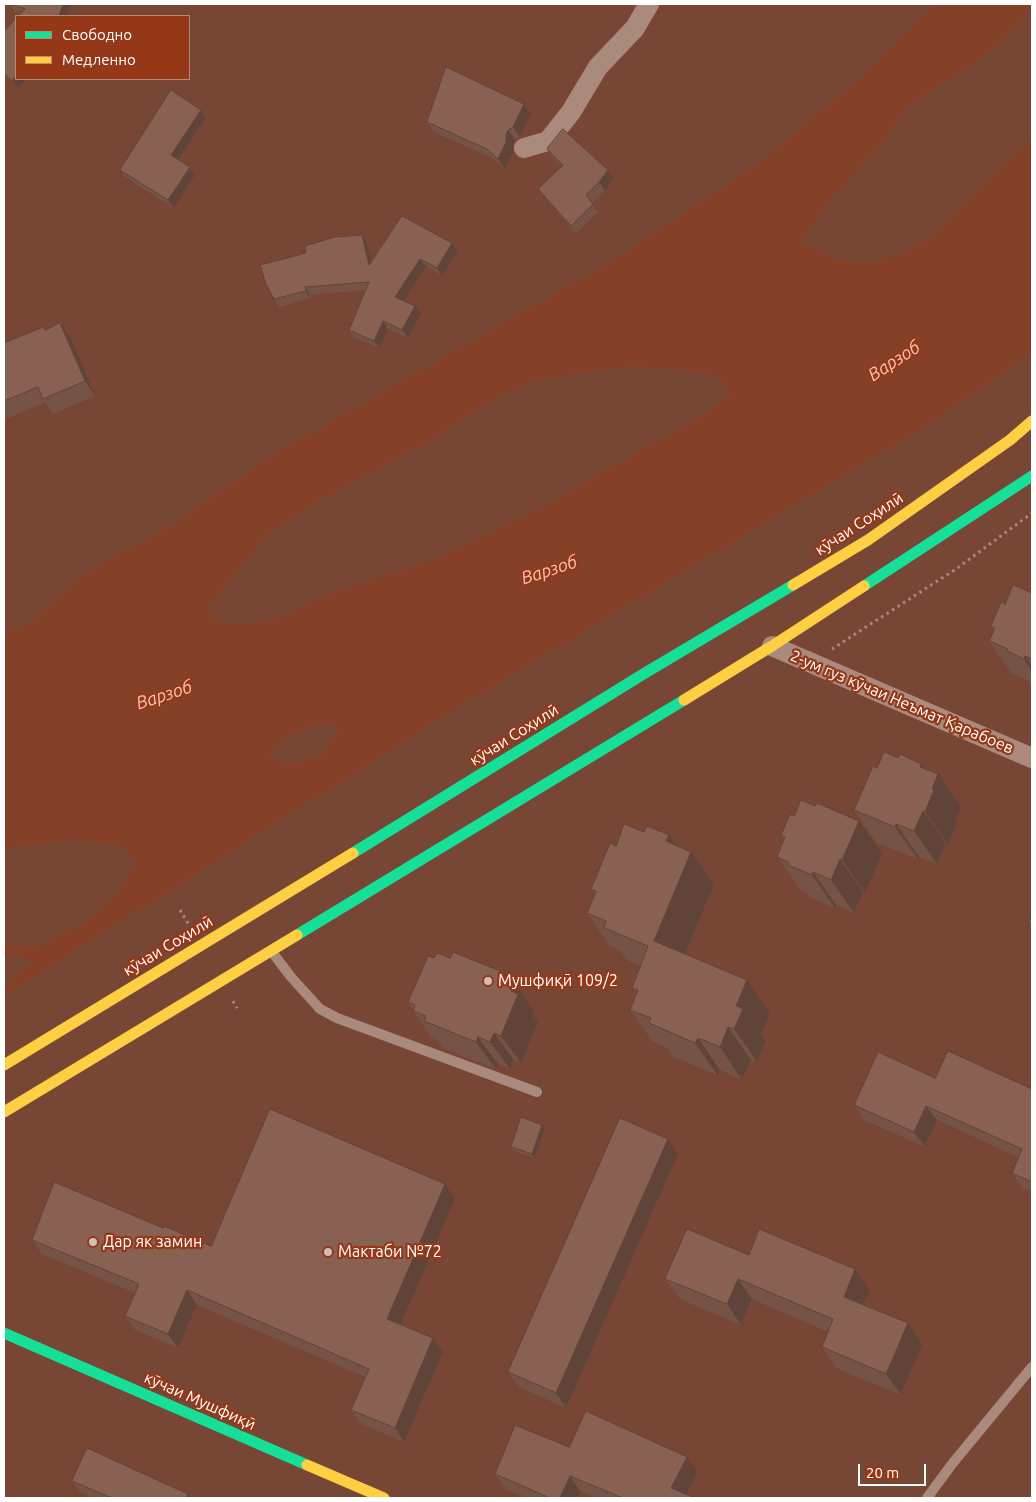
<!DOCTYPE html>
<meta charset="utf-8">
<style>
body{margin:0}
#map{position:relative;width:1036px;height:1502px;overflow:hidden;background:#784635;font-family:Ubuntu,sans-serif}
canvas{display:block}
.frame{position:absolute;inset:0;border:5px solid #fff;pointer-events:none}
.legend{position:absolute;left:15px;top:15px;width:175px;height:65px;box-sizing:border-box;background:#953818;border:1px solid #bf8874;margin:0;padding:6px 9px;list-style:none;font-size:15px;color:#fff}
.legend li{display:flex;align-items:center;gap:10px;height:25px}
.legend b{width:25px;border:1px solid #bf8874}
.scale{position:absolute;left:858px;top:1464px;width:68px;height:22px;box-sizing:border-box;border:2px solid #fff;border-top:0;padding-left:6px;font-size:15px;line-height:18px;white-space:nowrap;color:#fff;-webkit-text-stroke:4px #953818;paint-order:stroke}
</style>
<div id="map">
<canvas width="1036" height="1502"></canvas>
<div class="frame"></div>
<ul class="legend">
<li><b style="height:6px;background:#16e098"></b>Свободно</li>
<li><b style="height:6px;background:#ffcf43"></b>Медленно</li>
</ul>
<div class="scale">20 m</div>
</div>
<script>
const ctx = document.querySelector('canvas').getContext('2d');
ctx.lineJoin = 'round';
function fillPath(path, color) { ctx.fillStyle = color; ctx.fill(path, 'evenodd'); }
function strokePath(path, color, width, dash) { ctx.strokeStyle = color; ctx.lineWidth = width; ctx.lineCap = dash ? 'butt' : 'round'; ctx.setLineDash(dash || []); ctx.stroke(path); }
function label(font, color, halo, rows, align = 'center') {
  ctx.font = font + ' Ubuntu,sans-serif'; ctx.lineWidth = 4.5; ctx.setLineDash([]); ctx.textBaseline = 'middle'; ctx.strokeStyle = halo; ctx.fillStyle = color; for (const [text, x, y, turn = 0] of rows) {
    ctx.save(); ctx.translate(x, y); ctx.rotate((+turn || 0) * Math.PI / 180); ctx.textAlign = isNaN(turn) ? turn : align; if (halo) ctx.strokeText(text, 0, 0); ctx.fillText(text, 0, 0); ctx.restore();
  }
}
fillPath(new Path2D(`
 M935 4H1032V8L994 49 955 76 907 105 879 146 831 199 800 241 831 259 865 263 898 255 933 237 978 190 1032 140V352L907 437 437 720 4 996V984L34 962 15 954 4 956V945L41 946 96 915 119 892 137 863 120 845 75 840 14 847 4 850V635L26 625 86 573 165 530 283 449 616 259 754 167 861 78ZM631 366 677 369 718 376 732 393 700 418 646 447 544 507 434 559 331 593 285 617 240 625 215 620 208 606 269 533 339 489 422 445 478 408 524 384 581 373ZM320 722 340 728 324 754 291 765 268 755 284 737Z`), '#844128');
strokePath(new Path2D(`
 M832 649 956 569 1032 513
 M180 910 189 925
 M233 1001 237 1008`), '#ab8a7e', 3, [2.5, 4]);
strokePath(new Path2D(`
 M272 952 291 977 320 1009 337 1018 537 1092
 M927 1498 952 1464 1032 1367`), '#ab8a7e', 10);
strokePath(new Path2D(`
 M524 148 548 141 571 112 598 67 635 28 649 4
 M772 646 1032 758`), '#ab8a7e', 20);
strokePath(new Path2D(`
 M864 586 1032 476
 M353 853 645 673 793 585
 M297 935 684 700
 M4 1333 307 1465`), '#16e098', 11);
strokePath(new Path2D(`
 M793 585 868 540 1010 440 1032 421
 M684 700 772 646 864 586
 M4 1065 353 853
 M4 1112 297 935
 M307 1465 384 1498`), '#ffcf43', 11);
fillPath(new Path2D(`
 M10 4H71L67 16 21 14 15 12Z
 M4 32 18 88 4 75Z
 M201 110 206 118 178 160 190 167 195 175 174 208 125 177 120 170Z
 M531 114 520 137 515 140 513 145V152L505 169 494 159 434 132 427 122Z
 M547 149 608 170 614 178 605 190 592 203 598 212 576 234 544 196 538 189 562 166 552 157Z
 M367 242 372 261 452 243 458 251 442 276 426 266 403 301 421 314 408 338 388 329 380 348 354 338 349 330 365 290 310 295 311 298 279 307 274 299Z
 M43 327 45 330 71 338 95 396 53 414 45 402 4 420V343Z
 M1032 593V685L1030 684 1027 680 1012 674 989 641 994 630 991 626 1005 604Z
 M921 764 925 769 961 807 955 820 957 823 948 845 946 843 937 864 919 857 918 859 877 843 854 810 877 768Z
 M644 832 669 835 676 845 714 884 685 954 770 1013 761 1034 766 1041 757 1062 751 1060 742 1080 720 1070 718 1076 672 1056 667 1048 653 1042 630 1010 636 994 632 988 640 966 627 960 619 950 610 946 587 913 595 894 591 889 616 846Z
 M781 835 882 854 865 893 863 892 854 913 836 905 835 908 811 898 807 893 800 889 777 857 784 839Z
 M434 958H450L511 982 534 1011 532 1014 538 1022 521 1063 514 1060 510 1069 498 1064 496 1069 444 1049 438 1041 432 1038 413 1011V1009L408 1002Z
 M935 1078 1032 1089V1192L1022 1188 1012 1173 1018 1157 937 1120 925 1147 864 1120 854 1105Z
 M545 1128 534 1158 514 1151 511 1147Z
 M678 1154 566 1408 519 1387 508 1372Z
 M455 1199 401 1324 433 1338 443 1352 404 1442 361 1424 351 1410 365 1377 197 1305 178 1348 135 1330 125 1316 135 1293 42 1254 32 1240 163 1228 211 1246Z
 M749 1255 855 1269 870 1290 864 1305 922 1344 901 1395 836 1368 822 1347 828 1332 752 1299 741 1325 680 1299 665 1279Z
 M569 1447 687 1457 698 1472 686 1494 695 1498H599L580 1491 577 1498H527L506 1489 495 1474Z
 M72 1481 191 1498H94L80 1492Z`), '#765347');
fillPath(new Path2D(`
 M63 4H71L67 16H59Z
 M16 76V79H27L18 88 12 81Z
 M524 104 531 114 520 137 513 127Z
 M201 110 206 118 176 163 171 155Z
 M508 130 515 140 513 145V152L505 169 498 159 506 135Z
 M190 167 195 175 174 208 168 200Z
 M608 170 614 178 605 190 599 182Z
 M362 235 367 242 375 273 369 265Z
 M452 243 458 251 442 276 437 268Z
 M420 259 426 266 401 305 395 297Z
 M305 287 310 295 311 298 306 291Z
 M415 306 421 314 408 338 402 330Z
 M383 321 388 329 380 348 374 341Z
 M60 323 71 338 95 396 85 381Z
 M1025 656 1032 666V671L1024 659Z
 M921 764 935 782 938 774 961 807 955 820 957 823 948 845 925 812 920 767Z
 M923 811 946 843 937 864 914 831Z
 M859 821 882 854 865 893 842 860Z
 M896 824 919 857 918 859 895 827Z
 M669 835 687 861 691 852 714 884 677 974 654 941 666 841Z
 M840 859 863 892 854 913 831 880Z
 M813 872 836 905 835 908 812 875Z
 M505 973 514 986 515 983 534 1011 532 1014 538 1022 521 1063 501 1036 503 978Z
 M747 980 770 1013 761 1034 766 1041 757 1062 734 1029 736 1006Z
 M728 1027 751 1060 742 1080 720 1047Z
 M494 1033 514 1060 510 1069 490 1042Z
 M478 1037 498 1064 496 1069 476 1042Z
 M698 1038 720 1070 718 1076 695 1043Z
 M926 1106 937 1120 925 1147 914 1132Z
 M542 1125 545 1128 534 1158 532 1154Z
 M668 1139 678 1154 566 1408 556 1393Z
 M445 1184 455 1199 397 1333 387 1319Z
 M855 1269 870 1290 858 1317 844 1297Z
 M738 1279 752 1299 741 1325 727 1304Z
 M187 1290 197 1305 178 1348 168 1334Z
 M908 1323 922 1344 901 1395 886 1374Z
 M433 1338 443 1352 404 1442 395 1428Z
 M687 1457 698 1472 684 1498 671 1488Z
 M570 1476 580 1491 577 1498H560Z
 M188 1494 191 1498H186Z`), '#60443a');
const building = new Path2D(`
 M10 4H63L59 16H18L25 9Z
 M16 18V76L12 81 4 73V32Z
 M446 67 524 104 513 127 508 130 506 135V142L498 159 487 149 427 122Z
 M171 90 201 110 171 155 190 167 168 200 120 170Z
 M563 129 608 170 599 182 586 195 593 204 571 226 538 189 563 165 547 149Z
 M402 216 452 243 437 268 420 259 395 297 415 306 402 330 383 321 374 341 349 330 369 282 305 287 306 291 274 299 266 284 260 265 306 253 305 246 335 237 362 235 369 265Z
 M60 323 85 381 43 399 38 387 4 401V343L43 327 45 330Z
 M1013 585 1032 593V659L1025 656 1024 659 1007 651 1008 649 989 641 995 628 991 626 1001 602 1005 604Z
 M884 752 898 758 900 754 921 764 920 767 938 774 932 789 934 790 925 812 923 811 914 831 896 824 895 827 854 810 873 766 877 768Z
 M801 800 815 806 817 803 859 821 842 860 840 859 831 880 813 872 812 875 788 865 789 862 777 857 785 837 781 835 790 814 794 816Z
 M624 824 644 832 647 826 669 835 666 841 691 852 654 941 747 980 736 1006 743 1009 734 1029 728 1027 720 1047 698 1038 695 1043 649 1023 651 1018 630 1010 638 990 632 988 648 946 604 928 606 921 587 913 596 891 591 889 610 843 616 846Z
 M1032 914V924L1029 922Z
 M453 952 505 973 503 978 515 983 511 991 518 994 501 1036 494 1033 490 1042 478 1037 476 1042 424 1021 426 1016 413 1011 415 1005 408 1002 428 956 434 958 437 953 450 958Z
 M948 1051 1032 1089V1182L1012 1173 1022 1149 926 1106 914 1132 854 1105 878 1052 935 1078Z
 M270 1109 445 1184 387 1319 433 1338 395 1428 351 1410 369 1369 187 1290 168 1334 125 1316 139 1284 32 1240 54 1182 163 1228 164 1226 211 1246Z
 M521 1117 542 1125 532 1154 511 1147Z
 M620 1118 668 1139 556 1393 508 1372Z
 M687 1229 749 1255 759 1229 855 1269 844 1297 908 1323 886 1374 822 1347 833 1319 738 1279 727 1304 665 1279Z
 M586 1411 687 1457 671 1488 695 1498H623L570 1476 560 1498H550L495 1474 515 1425 569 1447Z
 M87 1448 188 1494 186 1498H112L72 1481Z`);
fillPath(building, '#896153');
strokePath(building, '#60443a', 1);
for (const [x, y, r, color] of [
 [488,981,5,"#d0beb8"],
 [93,1242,5,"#d0beb8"],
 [328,1252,5,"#d0beb8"]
]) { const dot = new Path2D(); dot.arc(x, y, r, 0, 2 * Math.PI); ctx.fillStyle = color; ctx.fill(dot); strokePath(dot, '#953818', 2); }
label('16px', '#fff', '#953818', [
 ["кӯчаи Соҳилӣ",859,524,-33],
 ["2-ум гуз кӯчаи Неъмат Қарабоев",902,702,23],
 ["кӯчаи Соҳилӣ",514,735,-32],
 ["кӯчаи Соҳилӣ",168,946,-31],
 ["кӯчаи Мушфиқӣ",200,1401,24]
]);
label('16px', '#fff', '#953818', [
 ["Мушфиқӣ 109/2",498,981],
 ["Дар як замин",103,1242],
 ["Мактаби №72",338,1252]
], 'left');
label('italic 18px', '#f7c5b6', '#953818', [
 ["Варзоб",894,361,-33],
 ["Варзоб",549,570,-18],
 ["Варзоб",164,695,-18]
]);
</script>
